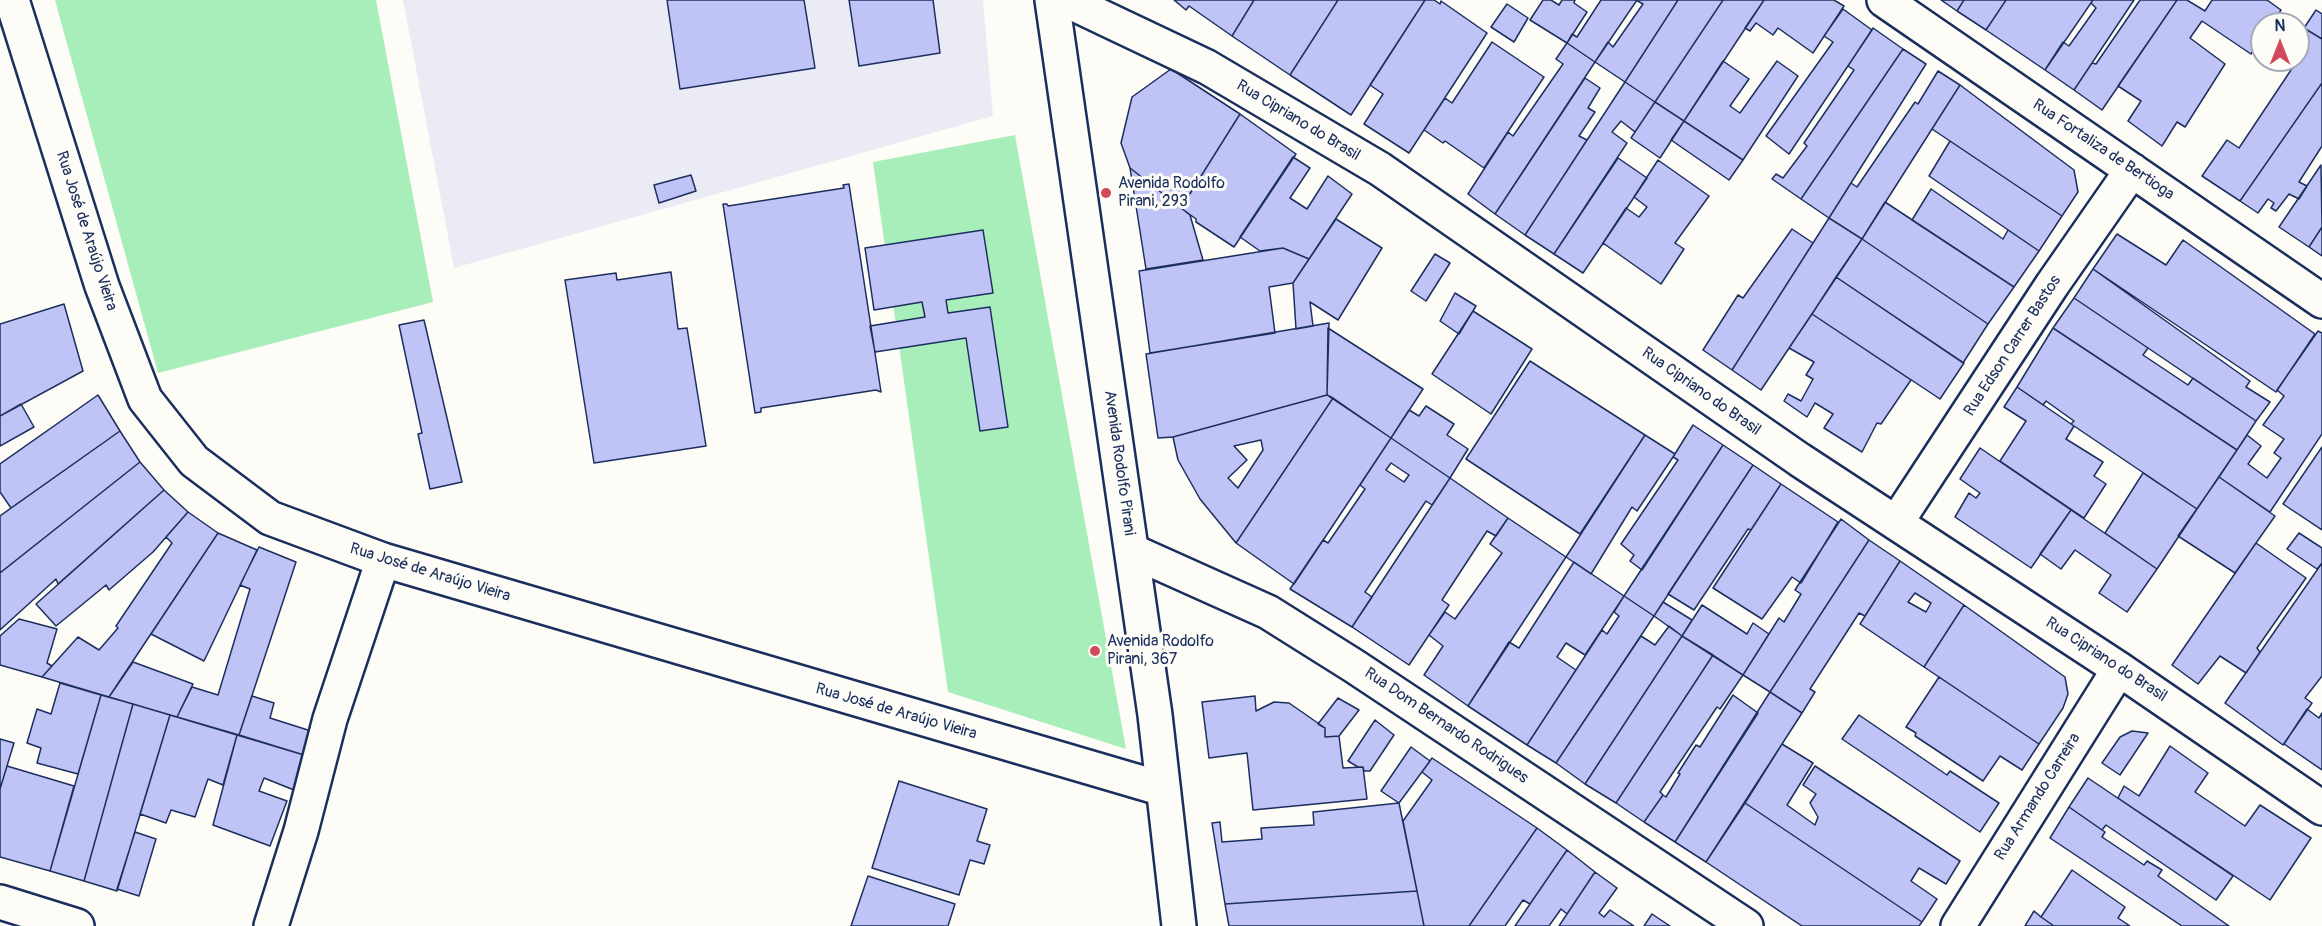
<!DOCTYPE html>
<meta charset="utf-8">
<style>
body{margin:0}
#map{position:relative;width:2322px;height:926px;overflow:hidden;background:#fdfcf7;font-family:Pangolin,sans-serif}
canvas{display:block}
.north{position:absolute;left:2250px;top:12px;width:60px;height:60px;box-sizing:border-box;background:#fdfcf7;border:2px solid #a3aaba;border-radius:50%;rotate:0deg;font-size:16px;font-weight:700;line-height:24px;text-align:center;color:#1b2f5e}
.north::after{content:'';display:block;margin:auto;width:21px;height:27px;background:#d1495b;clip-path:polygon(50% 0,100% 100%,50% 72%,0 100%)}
</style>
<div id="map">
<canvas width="2322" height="926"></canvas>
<div class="north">N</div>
</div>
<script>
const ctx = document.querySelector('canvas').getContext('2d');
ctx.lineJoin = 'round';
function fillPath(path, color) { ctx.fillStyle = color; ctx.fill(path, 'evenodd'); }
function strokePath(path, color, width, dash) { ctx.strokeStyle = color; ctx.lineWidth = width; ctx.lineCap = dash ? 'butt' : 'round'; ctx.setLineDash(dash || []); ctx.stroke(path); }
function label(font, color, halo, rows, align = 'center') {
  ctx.font = font + ' Pangolin,sans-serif'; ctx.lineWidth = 6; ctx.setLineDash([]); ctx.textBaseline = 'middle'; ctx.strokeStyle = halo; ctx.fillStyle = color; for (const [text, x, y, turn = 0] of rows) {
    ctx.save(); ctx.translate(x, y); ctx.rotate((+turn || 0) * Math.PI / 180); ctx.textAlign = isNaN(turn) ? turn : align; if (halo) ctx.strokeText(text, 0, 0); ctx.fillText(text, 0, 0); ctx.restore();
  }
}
fillPath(new Path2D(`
 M403 0H983L993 116 454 268Z`), '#ebebf6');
fillPath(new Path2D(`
 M55 0H376L433 302 158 373Z
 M1015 135 1126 749 948 692 873 162Z`), '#a8eeba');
const building = new Path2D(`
 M667 0H804L815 68 680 89Z
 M849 0H933L940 53 859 66Z
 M1174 0H1254L1232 36 1189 6 1186 10Z
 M1254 0H1338L1290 75 1232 36Z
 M1338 0H1425L1351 115 1290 75Z
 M1425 0H1434L1440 4 1441 1 1487 33 1409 153 1364 124 1383 94 1370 85Z
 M1543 0H1551L1559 5 1562 0H1575L1574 3 1587 12 1567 43 1530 20Z
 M1601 0H1637L1595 62 1567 43 1572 34 1577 37Z
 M1636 0H1678L1625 82 1595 62 1608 42 1613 47 1643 4Z
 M1678 0H1723L1655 102 1625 82Z
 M1723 0H1764L1684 121 1655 102Z
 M1764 0H1834L1844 6 1813 53 1778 28 1773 35 1756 23 1750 31 1745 28Z
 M1941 0H1964L1957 11Z
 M1964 0H2006L1986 30 1957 11Z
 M2006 0H2093L2045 70 1986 30Z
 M2093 0H2134L2074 90 2045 70 2063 42 2069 46 2096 8 2091 3Z
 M2140 0H2177L2102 110 2074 90 2092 63 2096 64Z
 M2177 0H2187L2205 11 2212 0H2267L2281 10 2272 24H2262V38L2251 54 2202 21 2190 38 2225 64 2185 127 2177 122 2162 146 2128 121 2141 101 2118 86Z
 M1507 4 1528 18 1514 42 1491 27Z
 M1843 9 1872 30 1789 154 1766 136 1833 42 1824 36Z
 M2316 10 2322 14V39L2304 28Z
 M1873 28 1903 49 1801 199 1772 179 1776 174 1783 178 1807 146 1804 143 1854 70 1848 66Z
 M2304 28 2322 39V83L2240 201 2202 176 2227 140 2239 148 2301 55 2298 53V36Z
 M1492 42 1544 77 1484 168 1445 141 1443 143 1424 130 1445 98 1452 103Z
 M1567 43 1595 62 1495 214 1468 194 1508 132 1513 136 1563 64 1556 59Z
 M1903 49 1926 64 1829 218 1801 199Z
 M1723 61 1749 79 1730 106 1740 113 1777 61 1798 76 1743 160 1684 121Z
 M1171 69 1240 114 1181 208 1130 168 1121 143 1132 97Z
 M1938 71 1960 85 1862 239 1829 218 1851 183 1857 187 1915 102 1918 104Z
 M1585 78 1600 88 1588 108 1595 112 1579 136 1587 140 1525 235 1495 214Z
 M1625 82 1655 102 1635 132 1621 121 1612 132 1627 143 1554 254 1525 235Z
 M2322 83V146L2299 182 2307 186 2299 199 2289 194 2276 211 2271 208 2274 203 2268 199 2258 213 2240 201Z
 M1960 85 2074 170 2078 192 2062 216 1932 129Z
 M1655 102 1684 121 1660 158 1631 138Z
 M1240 114 1296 154 1234 247 1196 222V219L1181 208Z
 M1684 121 1743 160 1729 180 1671 140Z
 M1950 141 2062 216 2039 251 1929 176Z
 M1293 157 1310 168 1290 198 1307 209 1328 176 1352 194 1309 259 1283 248 1260 251 1240 237Z
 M1618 158 1647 178 1583 273 1554 254Z
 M1658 160 1709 196 1675 243 1684 249 1661 284 1603 243 1626 208 1639 217 1647 207 1634 197Z
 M2321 165 2322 227 2309 247 2279 227Z
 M1130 168 1190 215 1203 260 1146 269Z
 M691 175 696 191 659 203 654 185Z
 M849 184 881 392 876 390 761 408V412L755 413 723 204H727L728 206 844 188 843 185Z
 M1931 189 2003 239 2008 230 2039 251 2014 287 1912 220Z
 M1885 202 2014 287 1988 324 1862 239Z
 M1829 218 1862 239 1761 390 1732 370Z
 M1336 219 1382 248 1338 320 1310 302 1313 326 1296 329 1293 283Z
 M2322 227V256L2309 247Z
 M1792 229 1813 243 1732 370 1703 350 1738 295 1743 298Z
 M983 230 993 293 946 300 948 313 990 307 1008 427 980 431 966 338 875 352 870 326 925 317 922 302 874 310 865 248Z
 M2117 234 2166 265 2183 240 2315 334 2276 392 2093 269Z
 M1862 239 1988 324 1963 363 1836 277Z
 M1283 248 1309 259 1293 283 1269 287 1275 333 1150 353 1139 271Z
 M1435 254 1450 263 1426 301 1411 291Z
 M2093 269 2250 381 2246 387 2270 402 2256 421 2074 298Z
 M671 272 678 329 687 328 706 446 594 463 565 280 616 273 617 280Z
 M1836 277 1964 363 1940 399 1812 314Z
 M1455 293 1476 306 1459 334 1440 321Z
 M2074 298 2148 348 2143 355 2188 385 2193 378 2256 421 2237 450 2053 328Z
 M64 304 83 371 0 416V324Z
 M1473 311 1532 349 1491 414 1432 374Z
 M1812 314 1911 380 1881 424 1877 423 1862 452 1824 428 1833 414 1815 403 1807 417 1784 401 1788 394 1801 401 1813 379 1806 375 1814 362 1789 348Z
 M424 320 462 482 430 489 418 434 422 433 399 325Z
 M1329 323 1327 395 1173 437 1158 438 1146 354Z
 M1328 328 1423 389 1391 438 1327 395Z
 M2053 328 2237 450 2197 509 2074 426 2071 424 2074 421 2046 401 2043 405 2017 387Z
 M2318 331 2322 333V434L2270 512 2219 477 2247 435 2261 446 2248 464 2267 478 2281 458 2274 453 2284 439 2263 425 2284 396 2277 390Z
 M1530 361 1645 435 1580 534 1466 459Z
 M2017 387 2074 426 2066 439 2103 462 2094 476 2106 484 2084 518 2000 461 2026 421 2004 407Z
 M98 395 120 431 11 508 0 492V464Z
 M1327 395 1333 398 1236 543 1200 499 1178 460 1173 437ZM1261 440 1263 450 1238 488 1228 478 1247 460 1234 446Z
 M1333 398 1391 438 1294 584 1236 543Z
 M21 404 34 427 0 446V416Z
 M1426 406 1454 424 1447 435 1468 449 1450 478 1391 438 1409 410 1419 416Z
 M1693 425 1723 445 1642 570 1630 561 1634 555 1621 544 1678 460 1673 457Z
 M120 431 140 462 0 573V516Z
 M1645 435 1675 454 1637 511 1632 507 1591 574 1566 557Z
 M1391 438 1450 478 1432 505 1426 501 1365 592 1372 597 1352 627 1290 589 1323 540 1328 543 1365 489 1360 485ZM1391 463 1409 475 1404 482 1386 470Z
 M1723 445 1753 465 1654 616 1624 596Z
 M2322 447V530L2283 504Z
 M1980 448 2071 510 2031 568 1955 517 1969 493 1976 498 1980 493 1960 479Z
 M140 462 164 490 58 584 56 579 0 630V573Z
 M1753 465 1781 484 1751 530 1748 529 1694 610 1668 594Z
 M2143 473 2197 509 2157 569 2105 533Z
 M2219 477 2275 516 2235 573 2178 536Z
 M1450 478 1508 518 1496 536 1487 531 1442 600 1449 605 1409 665 1352 627Z
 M1781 484 1838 522 1801 583 1792 577 1762 619 1713 588Z
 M164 490 188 512 153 552 109 590 106 585 56 626 36 604Z
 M2071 510 2157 569 2127 612 2099 593 2111 575 2075 550 2061 569 2040 554Z
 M188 512 218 533 109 697 42 677 78 637 99 650 118 628 116 626 172 543 166 537Z
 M1508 518 1566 557 1468 706 1424 675 1443 646 1429 635 1445 612 1455 619 1502 553 1490 544Z
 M1841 519 1869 540 1770 692 1743 675 1779 618 1784 622 1801 594 1795 590Z
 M218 533 257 550 204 661 151 634Z
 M2299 533 2322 548V563L2317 569 2287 549Z
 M1869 540 1900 561 1865 616 1859 613 1810 689 1815 692 1802 713 1770 692Z
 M2256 543 2306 578 2257 648 2260 652 2246 673 2220 656 2198 684 2172 665Z
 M259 547 296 562 239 735 177 717 192 687 218 695 250 589 240 585Z
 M1900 561 1964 605 1924 667 1860 624ZM1915 593 1931 603 1926 612 1908 602Z
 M1574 562 1624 596 1585 655 1566 643 1557 657 1576 670 1527 745 1468 706 1509 642 1519 648Z
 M2322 563V676L2305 698 2312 703 2283 745 2225 703Z
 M1624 596 1654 616 1556 763 1527 745 1602 630 1607 634 1619 616 1614 612Z
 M1663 602 1692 620 1682 636 1654 616Z
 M1702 605 1747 634 1753 623 1769 634 1743 675 1682 636Z
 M1964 605 2065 677 2068 694 2063 708 2039 744 1924 667Z
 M19 619 57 629 47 663 52 666 42 677 0 665V636Z
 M1669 626 1682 636 1585 784 1556 763 1641 636 1655 645Z
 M1682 636 1713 655 1616 803 1585 784Z
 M1713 655 1743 675 1720 709 1717 707 1660 792 1663 795 1644 822 1616 803Z
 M133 662 193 684 177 717 109 697Z
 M1939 677 2039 744 2022 770 2000 756 1983 781 1915 736 1916 733 1906 727Z
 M60 683 101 695 78 774 37 763 41 748 27 743 37 709 51 714Z
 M1770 692 1802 713 1706 862 1675 842Z
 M101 695 133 704 84 881 50 871Z
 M1733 695 1758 713 1675 842 1644 822 1663 795 1666 797 1680 774 1678 773 1696 745 1700 747Z
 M252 696 274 703 270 718 311 731 304 755 239 735Z
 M1255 696 1256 711 1274 702 1289 703 1325 728V737L1339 736 1343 768 1363 767 1367 799 1253 810 1247 753 1209 758 1202 702Z
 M1338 698 1359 710 1339 736 1325 737V728L1318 724Z
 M133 704 170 715 117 891 84 881Z
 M2307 709 2319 718 2322 713V770L2284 744Z
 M170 715 237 735 223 785 208 779 195 817 171 810 166 823 140 814Z
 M1859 715 1947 775 1950 771 1999 803 1980 832 1842 739Z
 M1375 720 1394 735 1370 771H1364L1363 767H1358L1348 761Z
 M2132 731 2148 733 2120 775 2102 763 2120 737Z
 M237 735 304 755 294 790 264 778 259 791 287 801 270 846 213 825Z
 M0 739 14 743 0 789Z
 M1782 744 1813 763 1787 805 1815 825 1818 817 1810 803 1816 794 1803 785 1815 766 1960 861 1946 884 1919 868 1911 881 1937 899 1922 922 1745 803Z
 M2170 746 2208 773 2195 792 2245 826 2260 805 2311 838 2270 900 2118 798 2124 786 2139 796Z
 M1411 747 1430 761 1399 803 1381 791Z
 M1432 758 1537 828 1469 926H1424L1403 821 1432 780 1422 772Z
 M7 766 74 786 50 871 0 857V789Z
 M2088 778 2233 876 2216 900 2106 825 2102 830 2069 807Z
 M899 781 987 809 977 841 990 845 984 864 970 860 959 895 872 868Z
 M1399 803 1417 891 1225 904 1212 823 1220 822 1222 842 1262 839 1261 828 1314 825 1313 812Z
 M1745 803 1922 922 1919 926H1802L1706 862Z
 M2069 807 2105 832 2102 837 2144 865 2147 861 2162 870 2158 876 2229 926H2182L2050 838Z
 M1537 828 1567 850 1530 904 1523 900 1505 926H1469Z
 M135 832 156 839 139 896 117 889Z
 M1567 850 1595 872 1567 914 1561 909 1549 926H1515Z
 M2072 870 2125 907 2118 918 2130 926H2054L2041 917Z
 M1595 872 1617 888 1599 913 1604 917 1610 910 1634 926H1559Z
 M868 876 955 904 948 926H851Z
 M1417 891 1424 926H1229L1225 904Z
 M2034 911 2041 917 2054 926H2025Z
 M1652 914 1670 926H1644Z`);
fillPath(building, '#c0c3f5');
strokePath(building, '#1b2f5e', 1.5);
const minor = new Path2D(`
 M12 0 102 286 145 399 194 461 270 518 383 560 1163 789
 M1066 0 1207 67 1380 169 1800 460 2119 669 2322 808
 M1884 0 2322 301
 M1896 523 2052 285 2132 170
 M1132 551 1268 612 1354 666 1746 926
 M0 902 77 926
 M271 926 301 831 330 719 383 560
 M1958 926 2119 669`);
const major = new Path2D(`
 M1052 0 1155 715 1179 926`);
strokePath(minor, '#1b2f5e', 38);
strokePath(major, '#1b2f5e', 38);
strokePath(minor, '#fdfcf7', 33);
strokePath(major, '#fdfcf7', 33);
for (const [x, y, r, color] of [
 [1106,193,6,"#d1495b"],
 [1095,651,6,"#d1495b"]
]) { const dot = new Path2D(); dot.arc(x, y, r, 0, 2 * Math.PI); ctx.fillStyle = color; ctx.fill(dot); strokePath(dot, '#fdfcf7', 2); }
label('16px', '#1b2f5e', '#fdfcf7', [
 ["Rua Cipriano do Brasil",1298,121,31],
 ["Rua Fortaliza de Bertioga",2103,150,34],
 ["Rua José de Araújo Vieira",86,231,72],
 ["Rua Edson Carrer Bastos",2013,346,-57],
 ["Rua Cipriano do Brasil",1701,392,35],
 ["Avenida Rodolfo Pirani",1119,463,82],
 ["Rua José de Araújo Vieira",430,573,17],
 ["Rua Cipriano do Brasil",2106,660,33],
 ["Rua José de Araújo Vieira",896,712,16],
 ["Rua Dom Bernardo Rodrigues",1446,726,34],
 ["Rua Armando Carreira",2038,797,-58]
]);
label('16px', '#1b2f5e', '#fdfcf7', [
 ["Avenida Rodolfo",1118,184],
 ["Pirani, 293",1118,202],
 ["Avenida Rodolfo",1107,642],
 ["Pirani, 367",1107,660]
], 'left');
</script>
